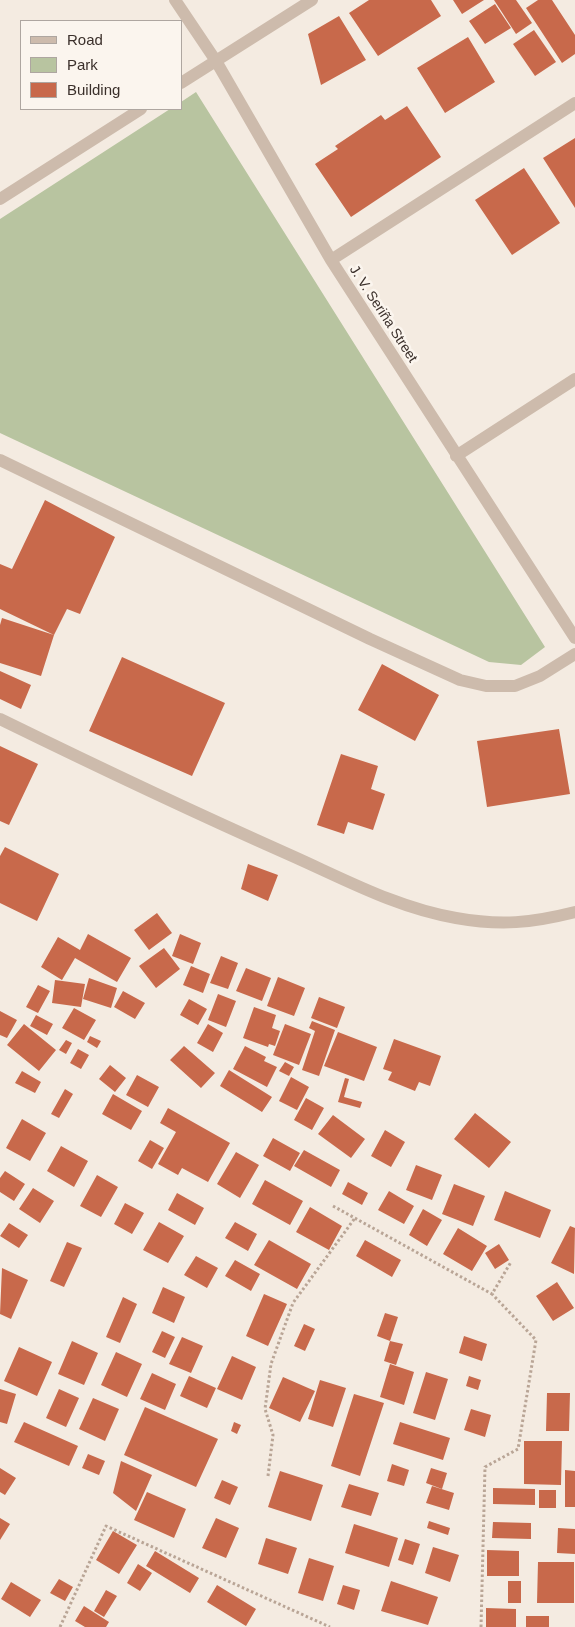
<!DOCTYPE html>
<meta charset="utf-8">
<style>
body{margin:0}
#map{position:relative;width:575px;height:1627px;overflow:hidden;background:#f4ebe1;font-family:Helvetica,sans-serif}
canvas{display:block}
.legend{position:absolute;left:20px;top:20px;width:162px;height:90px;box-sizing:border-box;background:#fbf5ee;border:1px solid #aea6a0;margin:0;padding:6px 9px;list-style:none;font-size:15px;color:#3b302b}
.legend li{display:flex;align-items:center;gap:10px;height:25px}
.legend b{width:25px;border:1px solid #aea6a0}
</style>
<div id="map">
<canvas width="575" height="1627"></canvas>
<ul class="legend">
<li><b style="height:6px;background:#cdbbac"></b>Road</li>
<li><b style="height:14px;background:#b8c4a0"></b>Park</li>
<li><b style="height:14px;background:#c8694b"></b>Building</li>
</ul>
</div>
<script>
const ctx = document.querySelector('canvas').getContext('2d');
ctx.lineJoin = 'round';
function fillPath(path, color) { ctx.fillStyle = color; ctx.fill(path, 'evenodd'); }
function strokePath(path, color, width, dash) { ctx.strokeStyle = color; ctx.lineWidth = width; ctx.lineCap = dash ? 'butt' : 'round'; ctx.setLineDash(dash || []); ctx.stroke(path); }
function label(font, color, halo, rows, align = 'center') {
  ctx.font = font + ' Helvetica,sans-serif'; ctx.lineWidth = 5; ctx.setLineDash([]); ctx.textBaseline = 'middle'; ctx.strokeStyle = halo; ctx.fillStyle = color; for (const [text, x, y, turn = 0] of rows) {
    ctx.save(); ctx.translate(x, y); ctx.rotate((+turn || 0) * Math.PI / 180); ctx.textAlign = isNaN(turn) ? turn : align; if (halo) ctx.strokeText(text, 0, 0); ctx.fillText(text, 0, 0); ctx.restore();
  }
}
fillPath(new Path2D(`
 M196 92 545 647 521 665 489 662 0 433V219L170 109H181V102Z`), '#b8c4a0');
fillPath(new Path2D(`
 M369 0H431L441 16 378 56 349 13Z
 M453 0H484L462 14Z
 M494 0H516L532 23 516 34Z
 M538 0H552L575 35V54L562 63 526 8Z
 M495 4 511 28 485 44 469 21Z
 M339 16 366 60 321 85 308 34Z
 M534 30 556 62 535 76 513 44Z
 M468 37 495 82 445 113 417 68Z
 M407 106 441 157 351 217 315 164 338 149 335 146 381 115 385 120Z
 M575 138V208L543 158Z
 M524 168 560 223 512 255 475 200Z
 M45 500 115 537 80 614 67 609 54 635 0 609V564L12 569Z
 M2 618 54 635 41 676 0 663V625Z
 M122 657 225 703 192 776 89 731Z
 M382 664 439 695 415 741 358 710Z
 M0 671 31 685 21 709 0 699Z
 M559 729 570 794 487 807 477 741Z
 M0 746 38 764 9 825 0 821Z
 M341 754 378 766 371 789 385 794 373 830 348 822 344 834 317 825Z
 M5 847 59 874 37 921 0 903V856Z
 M248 864 278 875 268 901 241 889Z
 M157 913 172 933 149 950 134 930Z
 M88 934 131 958 117 982 75 958 62 980 41 967 58 937 80 950Z
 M180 934 201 943 193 964 172 956Z
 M164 948 180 969 156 988 139 966Z
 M221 956 238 963 228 989 210 983Z
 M191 966 210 974 203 993 183 985Z
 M246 968 271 978 262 1001 236 991Z
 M278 977 305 988 294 1016 267 1006Z
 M89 978 117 988 111 1008 83 999Z
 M55 980 85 984 81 1007 52 1003Z
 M38 985 50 991 38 1013 26 1007Z
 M123 991 145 1003 135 1019 114 1007Z
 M218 994 236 1001 226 1027 208 1020Z
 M319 997 345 1007 337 1028 311 1018Z
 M189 999 207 1009 198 1025 180 1015Z
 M254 1007 276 1015 272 1028 280 1031 275 1046 269 1044 268 1047 243 1038Z
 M74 1008 96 1020 84 1040 62 1028Z
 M0 1011 17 1020 7 1038 0 1035Z
 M36 1015 53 1024 47 1035 30 1026Z
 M312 1021 335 1030 319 1076 302 1070 315 1031 309 1028Z
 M24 1024 56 1050 39 1071 7 1045Z
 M208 1024 223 1033 213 1052 197 1043Z
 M285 1024 311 1034 299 1065 273 1055Z
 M338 1032 377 1047 364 1081 324 1066Z
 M90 1036 101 1041 97 1048 87 1042Z
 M394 1039 441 1056 430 1086 419 1082 415 1091 388 1080 392 1072 383 1069Z
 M66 1040 72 1043 66 1054 59 1050Z
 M184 1046 215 1073 201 1088 170 1060Z
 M245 1046 266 1057 264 1061 277 1067 267 1087 233 1069Z
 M78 1049 89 1055 81 1069 70 1063Z
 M285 1062 294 1067 289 1076 279 1071Z
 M110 1065 126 1078 115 1092 99 1079Z
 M229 1070 272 1097 262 1112 220 1086Z
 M22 1071 41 1082 35 1093 15 1083Z
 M137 1075 159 1087 148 1107 126 1095Z
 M291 1077 309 1087 297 1110 279 1101Z
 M345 1078 349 1079 344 1097 362 1102 360 1108 338 1102Z
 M65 1089 73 1094 59 1118 51 1114Z
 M113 1094 142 1111 131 1130 102 1114Z
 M306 1098 324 1108 312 1130 294 1120Z
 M168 1108 230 1143 208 1182 182 1168 178 1175 158 1164 176 1132 160 1123Z
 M475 1113 511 1142 489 1168 454 1139Z
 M333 1115 365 1139 351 1158 318 1134Z
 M22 1119 46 1133 30 1161 6 1148Z
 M385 1130 405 1142 391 1167 371 1156Z
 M273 1138 300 1153 290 1171 263 1156Z
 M150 1140 164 1148 152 1169 138 1161Z
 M61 1146 88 1161 74 1187 47 1171Z
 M304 1150 340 1170 331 1187 294 1166Z
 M236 1152 259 1165 240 1198 217 1184Z
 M416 1165 442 1175 432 1200 406 1190Z
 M5 1171 25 1184 14 1201 0 1192V1178Z
 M97 1175 118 1187 101 1217 80 1206Z
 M265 1180 303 1201 290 1225 252 1204Z
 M348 1182 368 1193 362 1205 342 1194Z
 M454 1184 485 1196 473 1226 442 1214Z
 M33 1188 54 1201 40 1223 19 1209Z
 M389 1191 414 1206 404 1224 378 1210Z
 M505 1191 551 1210 540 1238 494 1220Z
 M177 1193 204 1208 195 1225 168 1210Z
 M125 1203 144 1213 132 1234 114 1224Z
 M310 1207 342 1226 329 1250 296 1232Z
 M423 1209 442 1220 427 1246 409 1235Z
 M159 1222 184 1236 168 1263 143 1250Z
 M235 1222 257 1234 248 1251 225 1238Z
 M9 1223 28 1235 19 1248 0 1236Z
 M570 1226 575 1228 574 1274 551 1263Z
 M458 1228 487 1246 472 1271 443 1254Z
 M269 1240 311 1264 297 1289 254 1265Z
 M365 1240 401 1260 392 1277 356 1256Z
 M67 1242 82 1248 64 1287 50 1281Z
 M499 1244 509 1260 495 1269 485 1253Z
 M196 1256 218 1268 207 1288 184 1275Z
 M235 1260 260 1274 251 1291 225 1276Z
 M2 1268 28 1280 11 1319 0 1314Z
 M557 1282 574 1308 553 1321 536 1296Z
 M163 1287 185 1297 174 1323 152 1313Z
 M264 1294 287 1304 268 1346 246 1336Z
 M123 1297 137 1304 120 1343 106 1337Z
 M385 1313 398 1317 390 1341 403 1344 396 1365 384 1361 390 1341 377 1336Z
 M304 1324 315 1329 305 1351 294 1346Z
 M162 1331 175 1337 165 1358 152 1352Z
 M464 1336 487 1344 482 1361 459 1353Z
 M182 1337 203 1346 191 1373 169 1364Z
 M72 1341 98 1353 84 1385 58 1374Z
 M19 1347 52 1362 37 1396 4 1381Z
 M116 1352 142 1364 127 1397 101 1385Z
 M232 1356 256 1367 242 1400 217 1389Z
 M390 1364 414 1372 404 1405 380 1397Z
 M426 1372 448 1379 435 1420 413 1413Z
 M152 1373 176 1384 165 1410 140 1399Z
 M189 1376 216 1388 207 1408 180 1396Z
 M469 1376 481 1380 478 1390 466 1386Z
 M283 1377 315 1391 300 1422 269 1408Z
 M320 1380 346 1388 333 1427 308 1419Z
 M0 1389 16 1394 7 1424 0 1422Z
 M59 1389 79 1398 66 1427 46 1418Z
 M547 1393H570L569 1431H546Z
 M354 1394 384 1403 360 1476 331 1466Z
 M93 1398 119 1409 105 1441 79 1429Z
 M145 1407 218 1439 196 1487 124 1455Z
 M471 1409 491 1415 485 1437 464 1430Z
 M24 1422 78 1446 69 1466 14 1442Z
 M234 1422 241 1425 237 1434 231 1431Z
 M400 1422 450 1438 443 1460 393 1444Z
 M524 1441H562L561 1485 524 1484Z
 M88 1454 105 1461 99 1475 82 1468Z
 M121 1461 152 1475 136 1511 113 1493Z
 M392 1464 409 1470 404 1486 387 1481Z
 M0 1468 16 1478 5 1495 0 1492Z
 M431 1468 447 1473 442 1489 426 1483Z
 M565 1470 575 1471V1507H565Z
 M280 1471 323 1485 311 1521 268 1507Z
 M222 1480 238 1487 230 1505 214 1498Z
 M349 1484 379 1493 371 1516 341 1507Z
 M432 1486 454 1493 449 1510 426 1503Z
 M493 1488 535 1489V1505L493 1504Z
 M539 1490H556V1508H539Z
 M147 1492 186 1509 174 1538 134 1520Z
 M0 1518 10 1524 0 1540Z
 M216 1518 239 1528 226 1558 202 1548Z
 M429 1521 450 1528 448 1535 427 1528Z
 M493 1522 531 1523V1539L492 1538Z
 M354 1524 398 1538 389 1567 345 1553Z
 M558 1528 575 1529V1554L557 1553Z
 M113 1531 137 1545 119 1574 96 1560Z
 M266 1538 297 1548 288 1574 258 1564Z
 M405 1539 420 1544 413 1565 398 1560Z
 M433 1547 459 1555 450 1582 425 1573Z
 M487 1550 519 1551V1576H487Z
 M155 1551 199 1578 190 1593 146 1566Z
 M309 1558 334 1566 323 1601 298 1593Z
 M538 1562H574V1603H537Z
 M138 1564 152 1573 140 1591 127 1583Z
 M59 1579 73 1587 65 1601 50 1593Z
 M391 1581 438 1597 428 1625 381 1611Z
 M508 1581H521V1603H508Z
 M11 1582 41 1600 30 1617 1 1599Z
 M217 1585 256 1609 246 1626 207 1602Z
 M343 1585 360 1590 354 1610 337 1604Z
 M106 1590 117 1596 104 1617 94 1611Z
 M84 1606 109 1622 106 1627H85L75 1621Z
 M486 1608 516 1609V1627H486Z
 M526 1616H549V1627H526Z`), '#c8694b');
strokePath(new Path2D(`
 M333 1206 492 1294
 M268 1476 273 1435 265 1409 271 1364 293 1303 355 1218
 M60 1627 106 1526 330 1627
 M481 1627 485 1467 518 1449 536 1340 492 1294 511 1262`), '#b9a596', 3, [2.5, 2.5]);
strokePath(new Path2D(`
 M175 0 216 61 331 260 575 638
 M181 83 312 0
 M0 199 141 109
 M331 260 575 103
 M456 456 575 379
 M0 460 370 639 460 680 486 686H515L540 676 575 654
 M0 719C96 766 193 812 290 855 344 879 397 908 456 918 501 926 531 923 575 912`), '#cdbbac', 12);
label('14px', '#3b302b', '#fbf5ee', [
 ["J. V. Seriña Street",383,314,57]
]);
</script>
